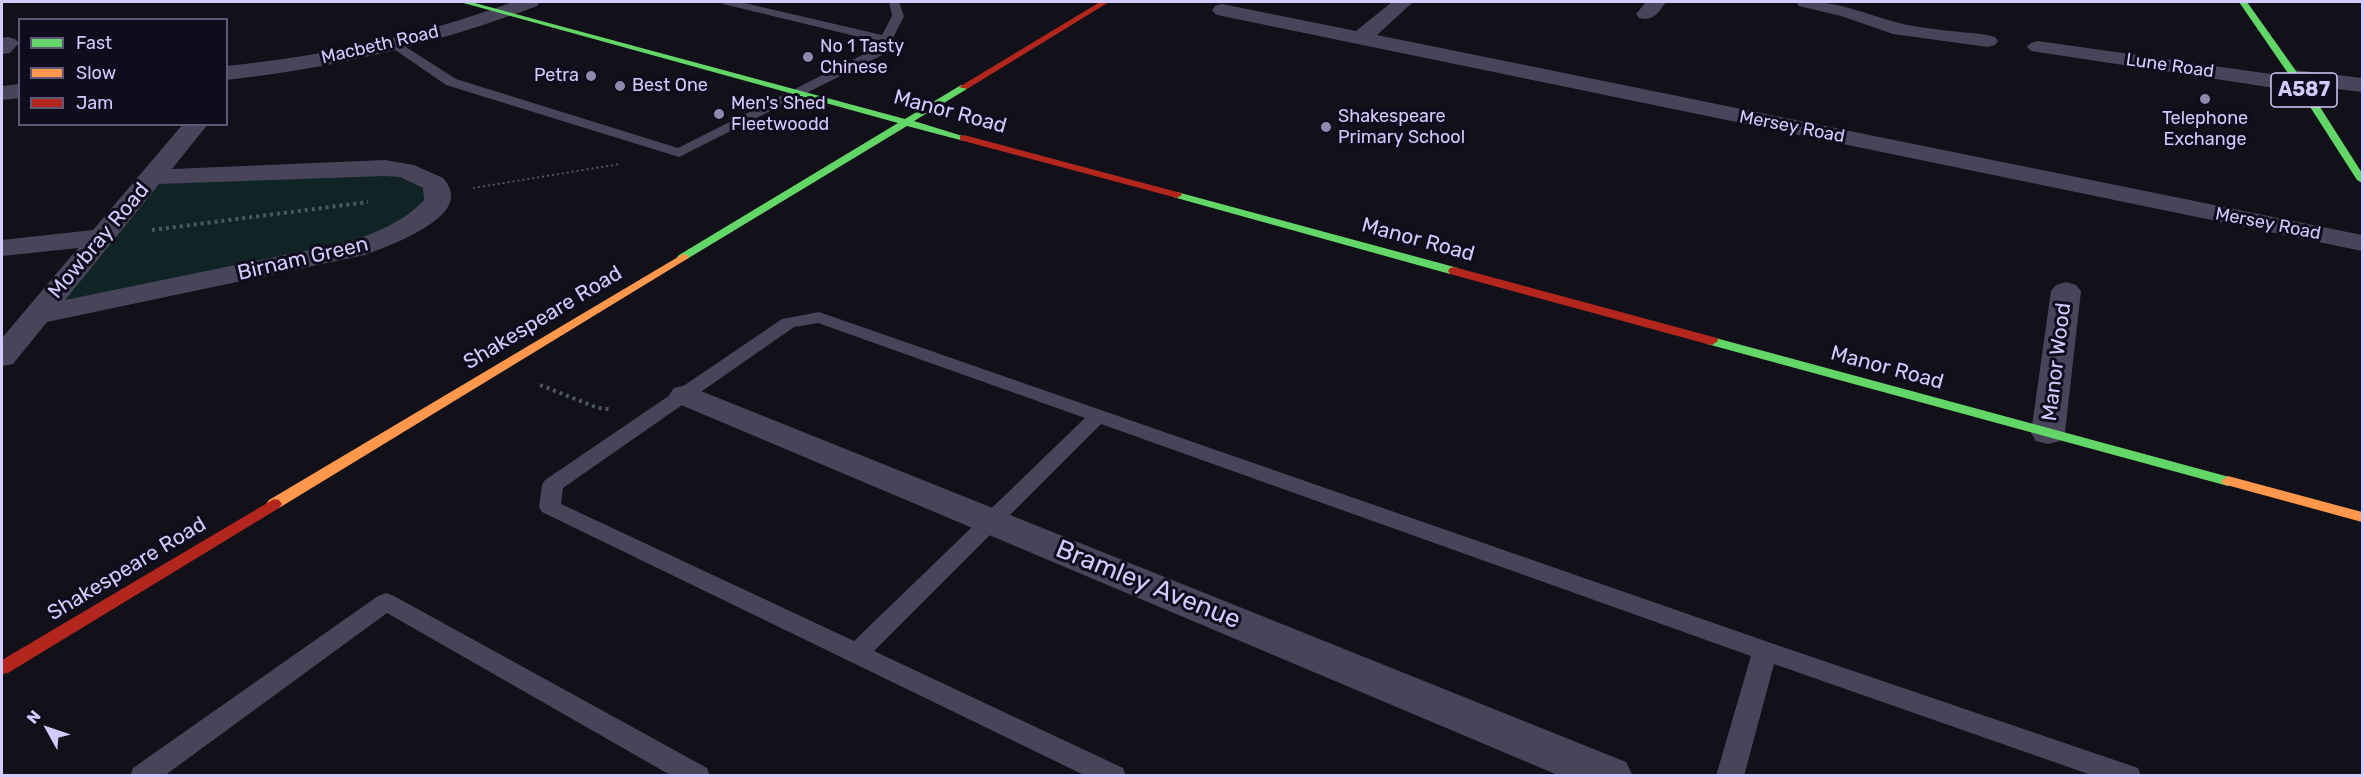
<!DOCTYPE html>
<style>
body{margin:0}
#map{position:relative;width:2364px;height:777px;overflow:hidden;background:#121019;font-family:Rubik,sans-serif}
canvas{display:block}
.frame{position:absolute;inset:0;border:3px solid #d5cafd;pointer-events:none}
.legend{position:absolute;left:18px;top:18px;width:210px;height:108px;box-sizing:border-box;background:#110c1d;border:2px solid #5f5877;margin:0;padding:8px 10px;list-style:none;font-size:18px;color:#d5cafd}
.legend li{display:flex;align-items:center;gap:12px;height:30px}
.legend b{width:30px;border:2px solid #5f5877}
.north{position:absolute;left:18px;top:699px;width:60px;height:60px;-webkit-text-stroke:4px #110c1d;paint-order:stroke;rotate:310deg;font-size:16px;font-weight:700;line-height:24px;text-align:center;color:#d5cafd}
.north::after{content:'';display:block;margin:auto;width:21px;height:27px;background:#d5cafd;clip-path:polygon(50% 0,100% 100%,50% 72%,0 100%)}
</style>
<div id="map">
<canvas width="2364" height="777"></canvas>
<div class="frame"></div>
<ul class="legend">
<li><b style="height:8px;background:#63d668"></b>Fast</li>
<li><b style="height:8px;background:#ff974d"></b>Slow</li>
<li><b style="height:8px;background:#b3261e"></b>Jam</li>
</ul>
<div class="north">N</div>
</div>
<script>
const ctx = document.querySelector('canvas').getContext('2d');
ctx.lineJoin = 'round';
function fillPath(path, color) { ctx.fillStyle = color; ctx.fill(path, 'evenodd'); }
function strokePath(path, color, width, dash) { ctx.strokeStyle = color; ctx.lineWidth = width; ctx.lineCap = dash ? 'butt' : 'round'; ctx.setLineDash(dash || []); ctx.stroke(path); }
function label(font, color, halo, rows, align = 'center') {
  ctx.font = font + ' Rubik,sans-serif'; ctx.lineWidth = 6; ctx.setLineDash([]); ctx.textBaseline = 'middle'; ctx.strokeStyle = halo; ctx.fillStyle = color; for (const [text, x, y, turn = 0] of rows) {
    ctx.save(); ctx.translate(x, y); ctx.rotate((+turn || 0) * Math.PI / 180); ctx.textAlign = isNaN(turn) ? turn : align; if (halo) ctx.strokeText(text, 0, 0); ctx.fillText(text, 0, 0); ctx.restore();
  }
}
fillPath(new Path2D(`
 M385 168 438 193 383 239 38 315 154 177Z`), '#102325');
strokePath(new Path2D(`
 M473 188 620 164`), '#4c5866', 2, [2, 3]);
strokePath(new Path2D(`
 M152 230 368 202
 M540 385 598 408 609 409`), '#4c5866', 4, [3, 4]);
fillPath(new Path2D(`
 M722 2H740L882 35 892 16 889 2H899L904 16 892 40 890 51 679 157 446 85 388 45 394 41 398 42 456 79 678 148 880 46V42L723 4Z
 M819 312 1774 644 2138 768 2141 776H2094L1774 664 1744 776H1716L1751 656 1101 424 874 651 1123 768 1126 776H1086L542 512 539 507 542 485 545 480 782 319ZM818 323 1085 418 854 641 561 504 563 488 794 327Z
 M386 593 394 596 707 768 710 776H672L387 613 164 776H130L133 768 378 596Z`), '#48455a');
fillPath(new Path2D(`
 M513 2H540L537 6C436 44 334 68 226 80V66C325 56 420 36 513 2Z
 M1392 2H1413L1377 35 2362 235V251L1222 16 1215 14 1212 10 1215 6 1222 4 1356 31Z
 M1646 2H1666C1658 13 1653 22 1639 18L1636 14Z
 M1796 2C1835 0 1860 12 1895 22 1925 30 1958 31 1988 35L1995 37 1998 41 1995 45 1988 47 1893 34 1841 16 1799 6Z
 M8 37 15 39 19 43 10 53 2 54V38Z
 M2038 41 2285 76 2287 72 2295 70 2362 78V92L2312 86 2309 90 2301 92 2031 51 2027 47 2031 43Z
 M20 84V98L2 100V86Z
 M183 124H208L172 169 385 160 414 165 443 178C447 182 451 189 451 195 453 223 386 247 365 255L47 322 13 364 2 366V338L78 248 2 256V240L93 230ZM385 176 400 177 423 188 424 200C404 222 375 233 348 242L65 300 159 184Z
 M2066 282 2076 285 2081 291 2065 433 2060 441 2048 444 2036 441 2031 433 2051 291 2056 285Z
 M686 385 1626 762 1633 776H1560L674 402 669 395 674 388Z`), '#48455a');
fillPath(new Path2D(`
 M460 2H471L905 119 961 85H967V89L914 121 969 138 964 141 907 126 687 259H679L677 257 679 255 898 123Z
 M2239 2H2247L2306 85 2362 173V183L2357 180 2296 85Z
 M1177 192 1458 268 1460 271 1458 274H1450L1173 197V193Z
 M1712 337 2233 478 2235 481 2228 486 1707 344 1706 341 1707 338Z`), '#63d668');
fillPath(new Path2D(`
 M683 254 687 255 689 257 687 259 279 508H269L266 504 269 500Z
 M2228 476 2362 512V522L2223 484 2221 481Z`), '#ff974d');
fillPath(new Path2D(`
 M1100 2H1109L967 89 959 87Z
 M964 135 1181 193 1182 195 1177 198 960 140V136Z
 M1454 267 1717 338 1718 341 1712 345 1707 344 1450 274 1448 271 1450 268Z
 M274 499 279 500 282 504 279 508 8 673 2 674V660Z`), '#b3261e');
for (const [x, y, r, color] of [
 [808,57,6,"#9189ad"],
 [591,76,6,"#9189ad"],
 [620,86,6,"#9189ad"],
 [2205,99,6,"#9189ad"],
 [719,114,6,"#9189ad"],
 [1326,127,6,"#9189ad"]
]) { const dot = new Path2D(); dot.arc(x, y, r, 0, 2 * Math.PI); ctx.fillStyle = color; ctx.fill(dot); strokePath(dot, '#110c1d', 2); }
label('18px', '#d5cafd', '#110c1d', [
 ["Macbeth Road",380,45,-13],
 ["Lune Road",2170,66,8],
 ["Mersey Road",1792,127,11],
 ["Mersey Road",2268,224,11]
]);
label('18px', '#d5cafd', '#110c1d', [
 ["No 1 Tasty",820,47],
 ["Chinese",820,68],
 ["Petra",579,76,"right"],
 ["Best One",632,86],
 ["Men's Shed",731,104],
 ["Fleetwoodd",731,125],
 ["Shakespeare",1338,117],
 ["Primary School",1338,138],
 ["Telephone",2205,119,"center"],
 ["Exchange",2205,140,"center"]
], 'left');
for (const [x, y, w] of [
 [2304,90,66]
]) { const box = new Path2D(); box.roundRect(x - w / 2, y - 17, w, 34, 4.5); ctx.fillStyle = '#110c1d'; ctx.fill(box); strokePath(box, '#d5cafd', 1.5); }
label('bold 20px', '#d5cafd', null, [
 ["A587",2304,90]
]);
label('21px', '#d5cafd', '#110c1d', [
 ["Manor Road",950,112,15],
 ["Manor Road",1418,240,15],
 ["Mowbray Road",99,241,-50],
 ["Birnam Green",303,259,-13],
 ["Shakespeare Road",543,318,-31],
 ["Manor Wood",2057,362,-83],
 ["Manor Road",1887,368,15],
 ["Shakespeare Road",127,569,-31]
]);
label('26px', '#d5cafd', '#110c1d', [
 ["Bramley Avenue",1148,585,22]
]);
</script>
